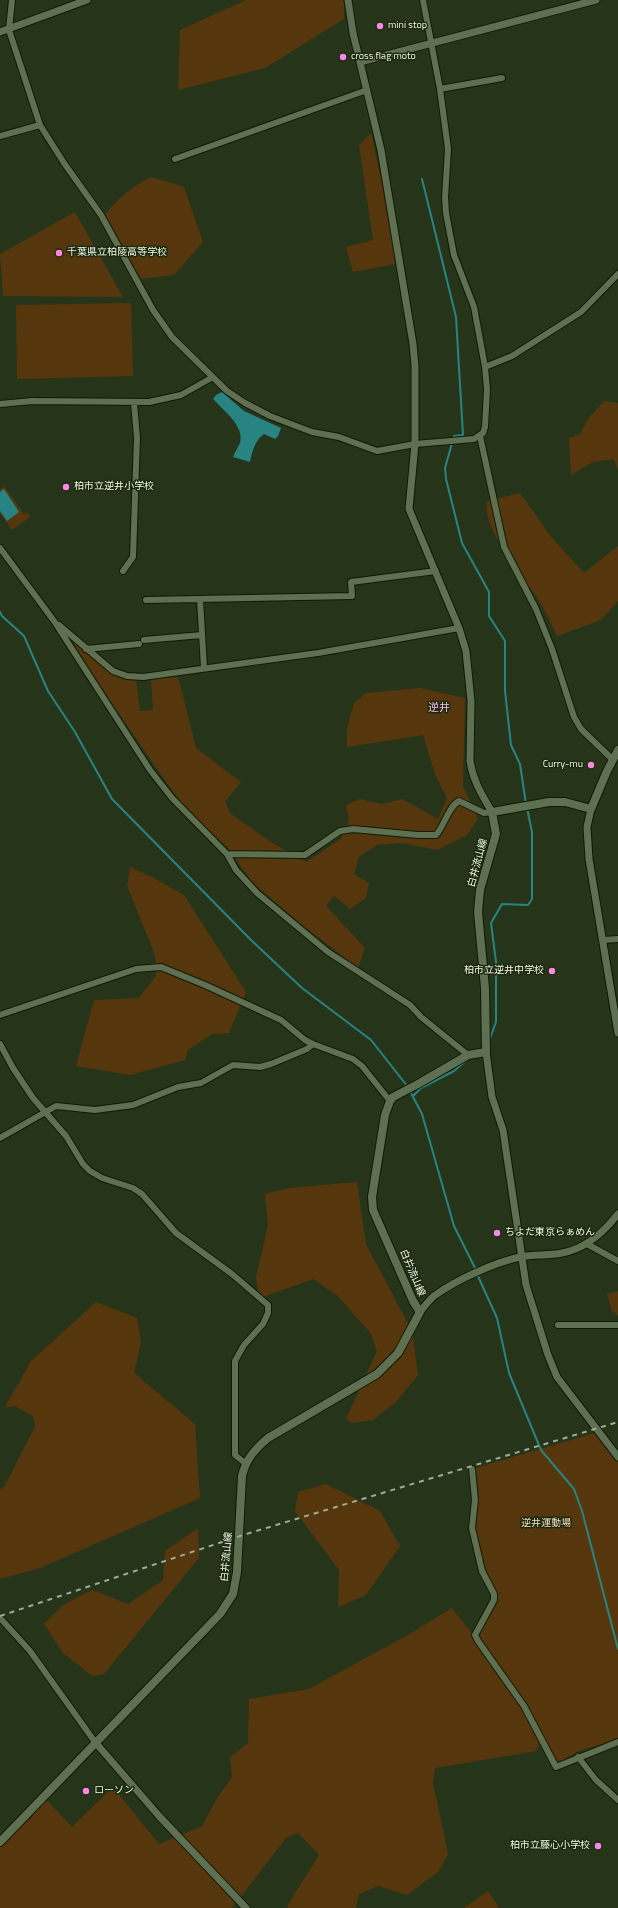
<!DOCTYPE html>
<meta charset="utf-8">
<style>
body{margin:0}
canvas{display:block;background:#263419}
</style>
<canvas width="618" height="1908"></canvas>
<script>
const ctx = document.querySelector('canvas').getContext('2d');
ctx.lineJoin = 'round';
function fillPath(path, color) { ctx.fillStyle = color; ctx.fill(path, 'evenodd'); }
function strokePath(path, color, width, dash) { ctx.strokeStyle = color; ctx.lineWidth = width; ctx.lineCap = dash ? 'butt' : 'round'; ctx.setLineDash(dash || []); ctx.stroke(path); }
function label(font, color, halo, rows, align = 'center') {
  ctx.font = font + ' "Titillium Web","Noto Sans JP",sans-serif'; ctx.lineWidth = 3; ctx.setLineDash([]); ctx.textBaseline = 'middle'; ctx.strokeStyle = halo; ctx.fillStyle = color; for (const [text, x, y, turn = 0] of rows) {
    ctx.save(); ctx.translate(x, y); ctx.rotate((+turn || 0) * Math.PI / 180); ctx.textAlign = isNaN(turn) ? turn : align; if (halo) ctx.strokeText(text, 0, 0); ctx.fillText(text, 0, 0); ctx.restore();
  }
}
fillPath(new Path2D(`
 M246 0H344V19L265 68 178 90 180 30Z
 M371 133 391 226 395 264 353 272 346 247 373 240 359 145Z
 M152 177 184 187 203 242 174 275 141 279 104 217C113 202 135 184 152 177Z
 M75 212 123 297 3 296 0 254Z
 M131 303 133 376 17 379 16 305Z
 M604 401 618 403V471L614 459 593 462 571 475 569 438 580 434 587 420Z
 M4 486 24 514 27 512 30 517 12 530 0 513V489Z
 M520 493 552 538 584 573 618 546V601L601 620 557 636C552 626 547 615 542 605 526 579 482 531 487 501Z
 M66 635 111 673 136 681 140 711 153 710 151 679 178 677 196 748 241 782 225 802 231 814 271 842 306 862 341 839 349 820 346 805 360 799 381 804 402 799 438 819 447 798 435 774 423 735 347 747V729L354 703 366 693 420 688 465 698 463 786 478 819 467 835 437 850 402 843 377 845 359 857 354 874 369 883 366 898 350 909 334 896 326 906 365 948 358 968 301 924 253 883 228 848 186 809 164 779 77 653Z
 M130 867 156 879 184 895 246 992 229 1033 212 1034 188 1050 185 1060 130 1075 76 1066 94 1000 139 998 156 976 155 955 127 886Z
 M357 1182 366 1244 412 1331 418 1375 396 1402 373 1420 351 1423 346 1419 377 1351 371 1334 338 1296 313 1279 260 1298 256 1277 268 1225 265 1194 289 1188Z
 M618 1291V1316L612 1311 607 1294Z
 M96 1302 137 1318 141 1342 134 1373 195 1424 200 1498 40 1568 0 1579V1489L4 1487 35 1427 33 1416 15 1406 5 1407 31 1361Z
 M598 1432 618 1457V1739L579 1751 558 1763 542 1736 536 1751 435 1768 433 1782 448 1854 438 1872 407 1895 378 1886 359 1894 356 1908H288L287 1906 319 1855 298 1833 286 1838 232 1908H0V1847L46 1799 72 1827 113 1787 159 1844 202 1826 217 1798 232 1777 230 1757 248 1743 249 1699 309 1689 406 1636 452 1608 478 1641 494 1594 482 1571 472 1528 475 1500 472 1469Z
 M326 1484 380 1511 400 1546 366 1595 338 1607 339 1570 295 1511 298 1492Z
 M198 1528 199 1558 104 1674 92 1676 63 1653 44 1624 63 1605 92 1590 128 1604 163 1580 165 1551Z
 M488 1891 499 1908H464Z`), '#56360c');
fillPath(new Path2D(`
 M222 392 244 411 281 428 278 436 275 439 264 434C255 440 252 452 250 462L233 457C235 452 238 447 240 443 245 426 223 410 213 399L216 395Z
 M4 489 19 512 7 521 0 511V492Z`), '#288383');
strokePath(new Path2D(`
 M422 179 456 317 463 435 454 436 445 468 446 479 462 543 489 592V616L505 641V691L511 745 520 764 526 804
 M0 612 2 616 24 636 48 691 75 732 112 799 251 940 302 988 371 1040 408 1087
 M489 1041 496 1022V962L491 923 502 904 528 905 532 899V832L527 808
 M410 1091 422 1114 454 1226 476 1270
 M414 1095 421 1088 454 1071 469 1058
 M477 1274 497 1318 509 1373 541 1450 574 1489 582 1511 618 1649`), '#288383', 2);
const minor = new Path2D(`
 M12 0 9 30 40 125 64 163 101 215 153 310 172 337 227 391 245 403 270 416 312 432 339 437 377 451 415 444 474 439 483 433 485 427 487 389 485 367 474 307 454 255 446 213 445 197 448 149 440 89 423 0
 M440 89 502 78
 M0 136 40 125
 M175 159 367 90
 M485 367 512 356 581 312 618 274
 M0 404 32 401 149 402 181 395 213 377
 M480 436 504 547 536 609 552 649 574 717 581 729 612 759
 M0 548 54 621 150 770 172 798 227 854 236 870 257 893 328 952 410 1005 421 1017 468 1055
 M123 571 133 557 137 438 134 403
 M200 599 204 668
 M146 600 352 596 351 582 436 571
 M59 625 113 671 127 676 143 677 318 653 459 628
 M144 640 202 635
 M86 649 139 644
 M227 854 305 855 340 831 353 829 418 835H436C445 825 448 807 459 801L484 813 492 812
 M603 940 618 939
 M0 1015 136 969 161 967 205 985 281 1020 305 1040 313 1044
 M0 1044 13 1068 33 1098 66 1136 83 1164 90 1171 102 1178 133 1188 142 1194 176 1233 232 1274 268 1305V1313L263 1324 244 1345 235 1361V1455L245 1463
 M0 1138 56 1106 95 1110 133 1105 178 1087 201 1083 233 1065 260 1067 271 1064 307 1049 313 1044 353 1059 362 1066 390 1101
 M587 1244 618 1261
 M558 1325H618
 M472 1469 475 1500 472 1528 482 1571 494 1594V1600L475 1635 478 1641 524 1706 556 1767 618 1742
 M1 1619 30 1651 95 1742
 M578 1757 596 1780 618 1800`);
const tertiary = new Path2D(`
 M348 0 353 33 381 150 413 344 415 366V444L409 509 459 628 466 651 471 701 470 761C473 781 482 795 492 812
 M0 32 87 0
 M360 62 596 0
 M591 809 587 827 589 859 618 1033
 M486 1052 492 1097 503 1130 526 1285 548 1355 557 1377 618 1457
 M420 1312C424 1307 429 1300 434 1296 456 1280 493 1263 520 1257 534 1254 548 1256 562 1253 586 1249 604 1232 618 1214
 M95 1742 159 1816 246 1908`);
const secondary = new Path2D(`
 M0 1842 220 1614 233 1594 237 1572 242 1476C246 1459 255 1449 268 1438L377 1374 398 1353 420 1312 413 1301 373 1210 372 1197 385 1115 390 1101 393 1097 418 1084 468 1055 486 1052 485 988 478 912 480 890 496 834 492 812 549 802H565L591 809 607 771 618 750`);
strokePath(minor, '#0e1b03', 8);
strokePath(tertiary, '#0e1b03', 9);
strokePath(secondary, '#0e1b03', 10);
strokePath(minor, '#5f6f52', 6);
strokePath(tertiary, '#5f6f52', 7);
strokePath(secondary, '#5f6f52', 8);
strokePath(new Path2D(`
 M0 1616 243 1535 618 1422`), '#a0ab97', 2, [5, 5]);
for (const [x, y, r, color] of [
 [380,26,4,"#fa87e6"],
 [343,57,4,"#fa87e6"],
 [59,253,4,"#fa87e6"],
 [66,487,4,"#fa87e6"],
 [591,765,4,"#fa87e6"],
 [552,971,4,"#fa87e6"],
 [497,1233,4,"#fa87e6"],
 [86,1791,4,"#fa87e6"],
 [598,1846,4,"#fa87e6"]
]) { const dot = new Path2D(); dot.arc(x, y, r, 0, 2 * Math.PI); ctx.fillStyle = color; ctx.fill(dot); strokePath(dot, '#1c2a0f', 1.5); }
label('10px', '#eff8e7', '#1c2a0f', [
 ["mini stop",388,26],
 ["cross flag moto",351,57],
 ["千葉県立柏陵高等学校",67,253],
 ["柏市立逆井小学校",74,487],
 ["Curry-mu",583,765,"right"],
 ["柏市立逆井中学校",544,971,"right"],
 ["ちよだ東京らぁめん",505,1233],
 ["ローソン",94,1791],
 ["柏市立藤心小学校",590,1846,"right"]
], 'left');
label('10px', '#eff8e7', '#1c2a0f', [
 ["白井流山線",478,863,-75],
 ["白井流山線",412,1273,67],
 ["白井流山線",227,1557,-85]
]);
label('10px', '#f9dbbc', '#1c2a0f', [
 ["逆井運動場",546,1524]
]);
label('11px', '#fbbaed', '#1c2a0f', [
 ["逆井",439,708]
]);
</script>
